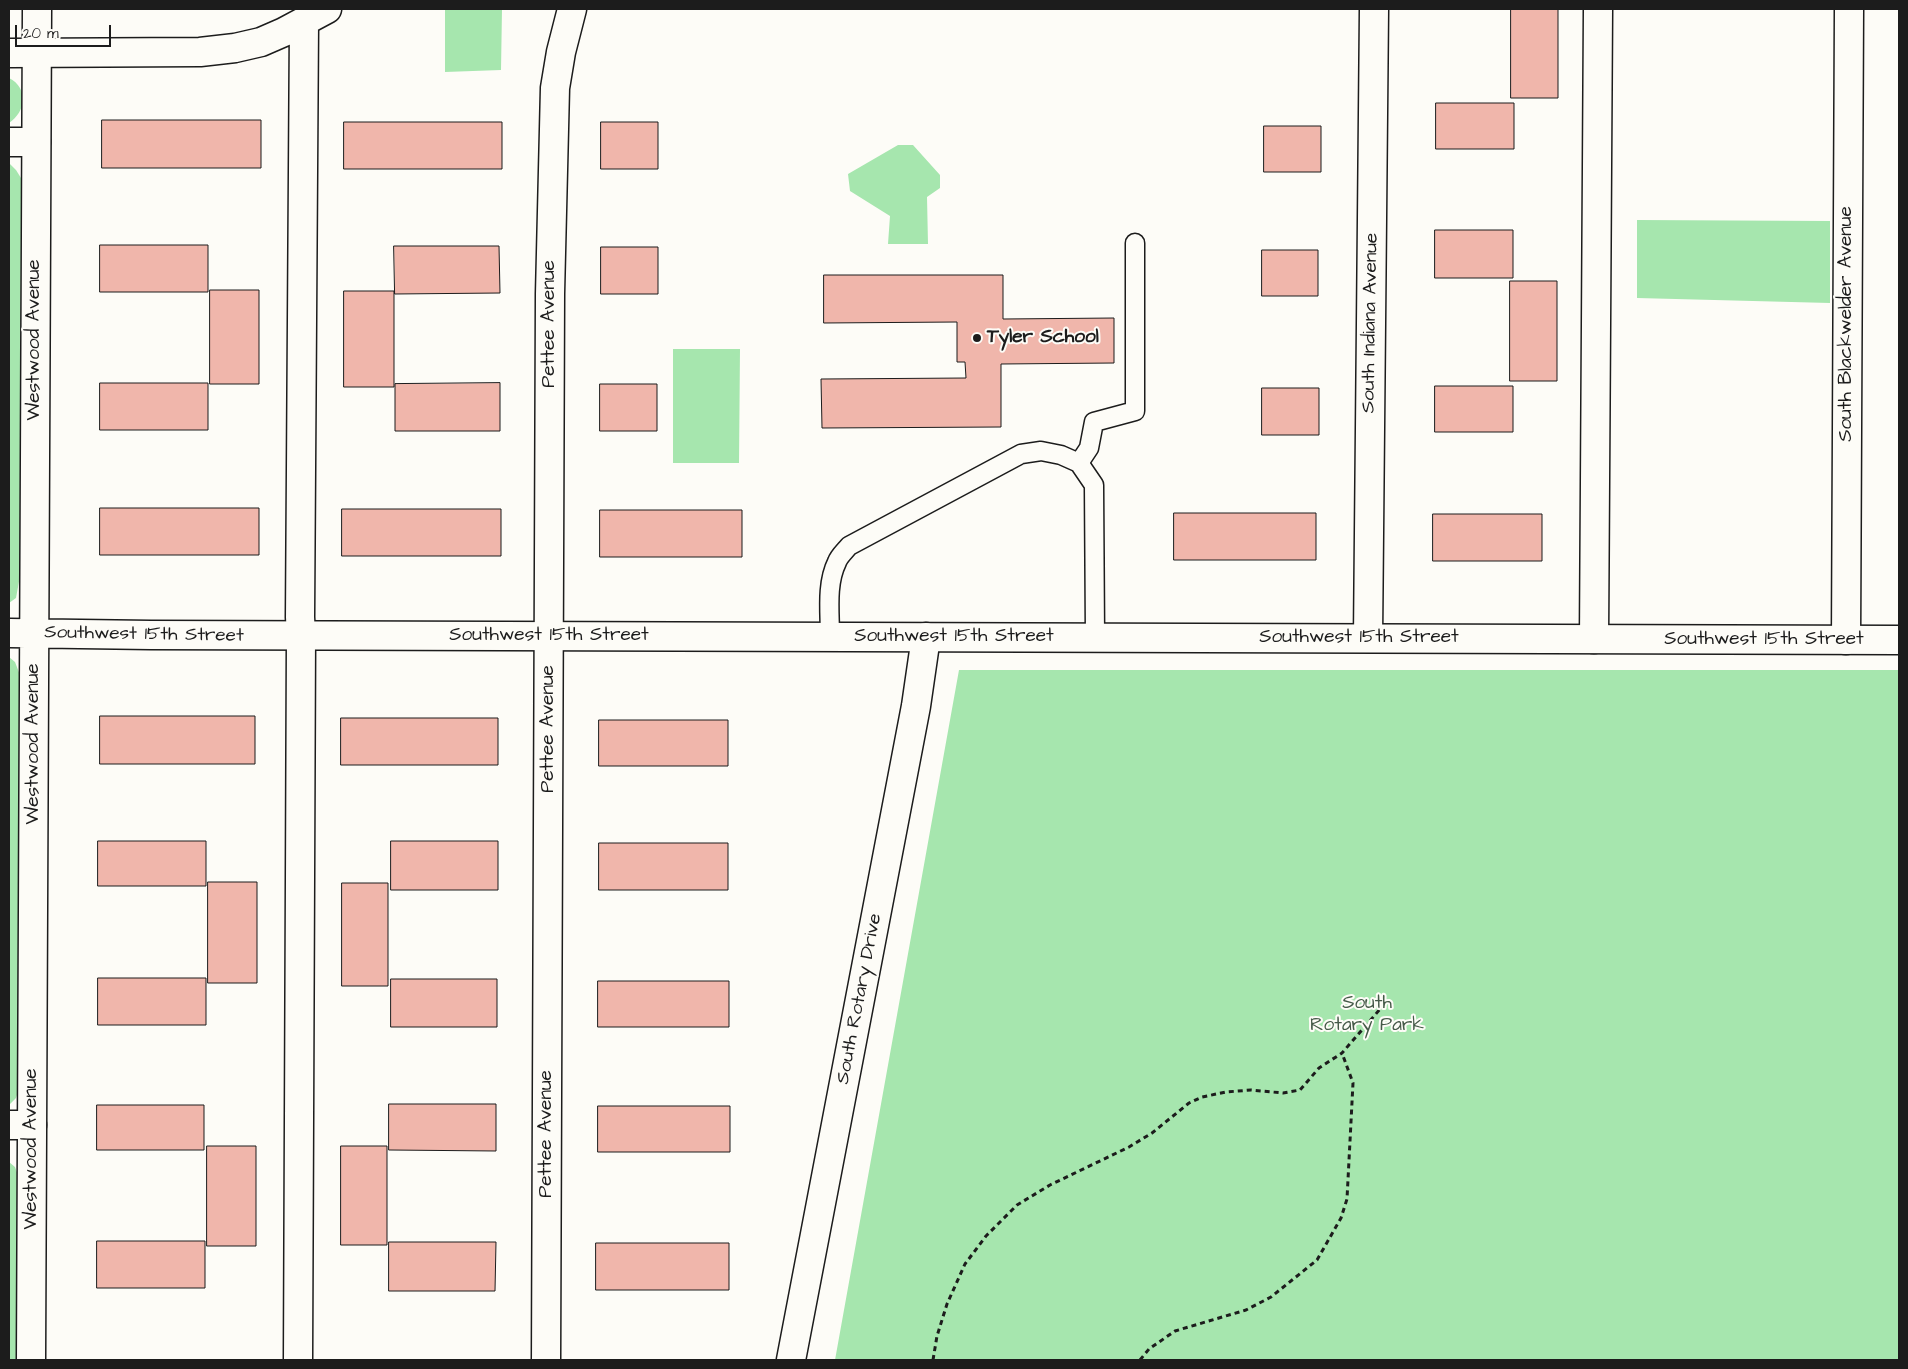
<!DOCTYPE html>
<style>
body{margin:0}
#map{position:relative;width:1908px;height:1369px;overflow:hidden;background:#fdfcf7;font-family:"Architects Daughter",sans-serif}
canvas{display:block}
.frame{position:absolute;inset:0;border:10px solid #1c1c1c;pointer-events:none}
.scale{position:absolute;left:15px;top:25px;width:96px;height:22px;box-sizing:border-box;border:2px solid #1c1c1c;border-top:0;padding-left:6px;font-size:15px;line-height:18px;white-space:nowrap;color:#1c1c1c;-webkit-text-stroke:4px #fdfcf7;paint-order:stroke}
</style>
<div id="map">
<canvas width="1908" height="1369"></canvas>
<div class="frame"></div>
<div class="scale">20 m</div>
</div>
<script>
const ctx = document.querySelector('canvas').getContext('2d');
ctx.lineJoin = 'round';
function fillPath(path, color) { ctx.fillStyle = color; ctx.fill(path, 'evenodd'); }
function strokePath(path, color, width, dash) { ctx.strokeStyle = color; ctx.lineWidth = width; ctx.lineCap = dash ? 'butt' : 'round'; ctx.setLineDash(dash || []); ctx.stroke(path); }
function label(font, color, halo, rows, align = 'center') {
  ctx.font = font + ' "Architects Daughter",sans-serif'; ctx.lineWidth = 4; ctx.setLineDash([]); ctx.textBaseline = 'middle'; ctx.strokeStyle = halo; ctx.fillStyle = color; for (const [text, x, y, turn = 0] of rows) {
    ctx.save(); ctx.translate(x, y); ctx.rotate((+turn || 0) * Math.PI / 180); ctx.textAlign = isNaN(turn) ? turn : align; if (halo) ctx.strokeText(text, 0, 0); ctx.fillText(text, 0, 0); ctx.restore();
  }
}
fillPath(new Path2D(`
 M445 9H502L501 70 445 72Z
 M9 78C29 88 26 112 9 123Z
 M898 145H913L940 175V188L927 197 928 244H888L890 216 850 191 848 174Z
 M9 163 16 170 21 178 20 576 16 598 9 603Z
 M1637 220 1830 221V303L1637 298Z
 M673 349H740L739 463H673Z
 M9 657 15 662 20 675 19 1089 16 1098 9 1105Z
 M959 670H1899V1360H835Z
 M9 1162 15 1167 19 1178 17 1360H9Z`), '#a6e6ae');
const building = new Path2D(`
 M1511 9H1558V98H1511Z
 M1436 103H1514V149H1436Z
 M102 120H261V168H102Z
 M344 122H502V169H344Z
 M601 122H658V169H601Z
 M1264 126H1321V172H1264Z
 M1435 230H1513V278H1435Z
 M100 245H208V292H100Z
 M394 246H499L500 293 395 294Z
 M601 247H658V294H601Z
 M1262 250H1318V296H1262Z
 M824 275H1003V319L1114 318V363L1001 364V427L822 428 821 379 966 378 965 362H957V322L824 323Z
 M1510 281H1557V381H1510Z
 M210 290H259V384H210Z
 M344 291H394V387H344Z
 M100 383H208V430H100Z
 M500 383V431H395V384Z
 M600 384H657V431H600Z
 M1435 386H1513V432H1435Z
 M1262 388H1319V435H1262Z
 M100 508H259V555H100Z
 M342 509H501V556H342Z
 M600 510H742V557H600Z
 M1174 513H1316V560H1174Z
 M1433 514H1542V561H1433Z
 M100 716H255V764H100Z
 M341 718H498V765H341Z
 M599 720H728V766H599Z
 M98 841H206V886H98Z
 M391 841H498V890H391Z
 M599 843H728V890H599Z
 M208 882H257V983H208Z
 M342 883H388V986H342Z
 M98 978H206V1025H98Z
 M391 979H497V1027H391Z
 M598 981H729V1027H598Z
 M389 1104H496V1151L389 1150Z
 M97 1105H204V1150H97Z
 M598 1106H730V1152H598Z
 M207 1146H256V1246H207Z
 M341 1146H387V1245H341Z
 M97 1241H205V1288H97Z
 M389 1242H496L495 1291H389Z
 M596 1243H729V1290H596Z`);
fillPath(building, '#f0b6ab');
strokePath(building, '#1c1c1c', 1);
const lane = new Path2D(`
 M1079 463 1089 448 1094 422 1135 411V243
 M830 637C830 613 826 584 837 562 839 556 845 551 849 546L1021 454 1041 451 1061 455 1079 463 1094 485 1095 637`);
const street = new Path2D(`
 M9 53 200 52 235 48 261 42 284 32 327 9
 M9 142H36
 M1368 638 1374 9
 M1594 639 1598 9
 M1846 640 1849 9
 M9 1125H32
 M298 1360 301 636 300 617 304 22
 M546 1360 550 294 555 88 561 52 572 9
 M791 1360 916 706 926 637`);
const secondary = new Path2D(`
 M9 633 151 635 1899 640
 M31 1360 37 9`);
strokePath(lane, '#1c1c1c', 21);
strokePath(street, '#1c1c1c', 31);
strokePath(secondary, '#1c1c1c', 31);
strokePath(new Path2D(`
 M933 1360 937 1336 947 1304 965 1264 986 1236 1017 1205 1050 1185 1129 1147 1152 1133 1189 1103 1202 1097 1226 1092 1251 1090 1283 1093 1300 1090 1319 1068 1342 1053 1381 1008
 M1140 1360 1149 1349 1175 1331 1246 1310 1271 1297 1317 1260 1341 1218 1347 1199 1353 1083 1342 1053`), '#1c1c1c', 3, [5, 4]);
strokePath(lane, '#fdfcf7', 18);
strokePath(street, '#fdfcf7', 28);
strokePath(secondary, '#fdfcf7', 28);
for (const [x, y, r, color] of [
 [977,338,5,"#1c1c1c"]
]) { const dot = new Path2D(); dot.arc(x, y, r, 0, 2 * Math.PI); ctx.fillStyle = color; ctx.fill(dot); strokePath(dot, '#fdfcf7', 2); }
label('19px', '#1c1c1c', '#fdfcf7', [
 ["South Indiana Avenue",1371,323,-89],
 ["Pettee Avenue",550,324,-90],
 ["South Blackwelder Avenue",1847,324,-90],
 ["Westwood Avenue",35,340,-90],
 ["Southwest 15th Street",144,635,1],
 ["Southwest 15th Street",549,636],
 ["Southwest 15th Street",954,637],
 ["Southwest 15th Street",1359,638],
 ["Southwest 15th Street",1764,640],
 ["Pettee Avenue",549,729,-90],
 ["Westwood Avenue",34,744,-90],
 ["South Rotary Drive",860,999,-79],
 ["Pettee Avenue",547,1134,-90],
 ["Westwood Avenue",32,1149,-90]
]);
label('bold 19px', '#1c1c1c', '#fdfcf7', [
 ["Tyler School",987,338]
], 'left');
label('19px', '#455948', '#fdfcf7', [
 ["South",1367,1004],
 ["Rotary Park",1367,1026]
]);
</script>
